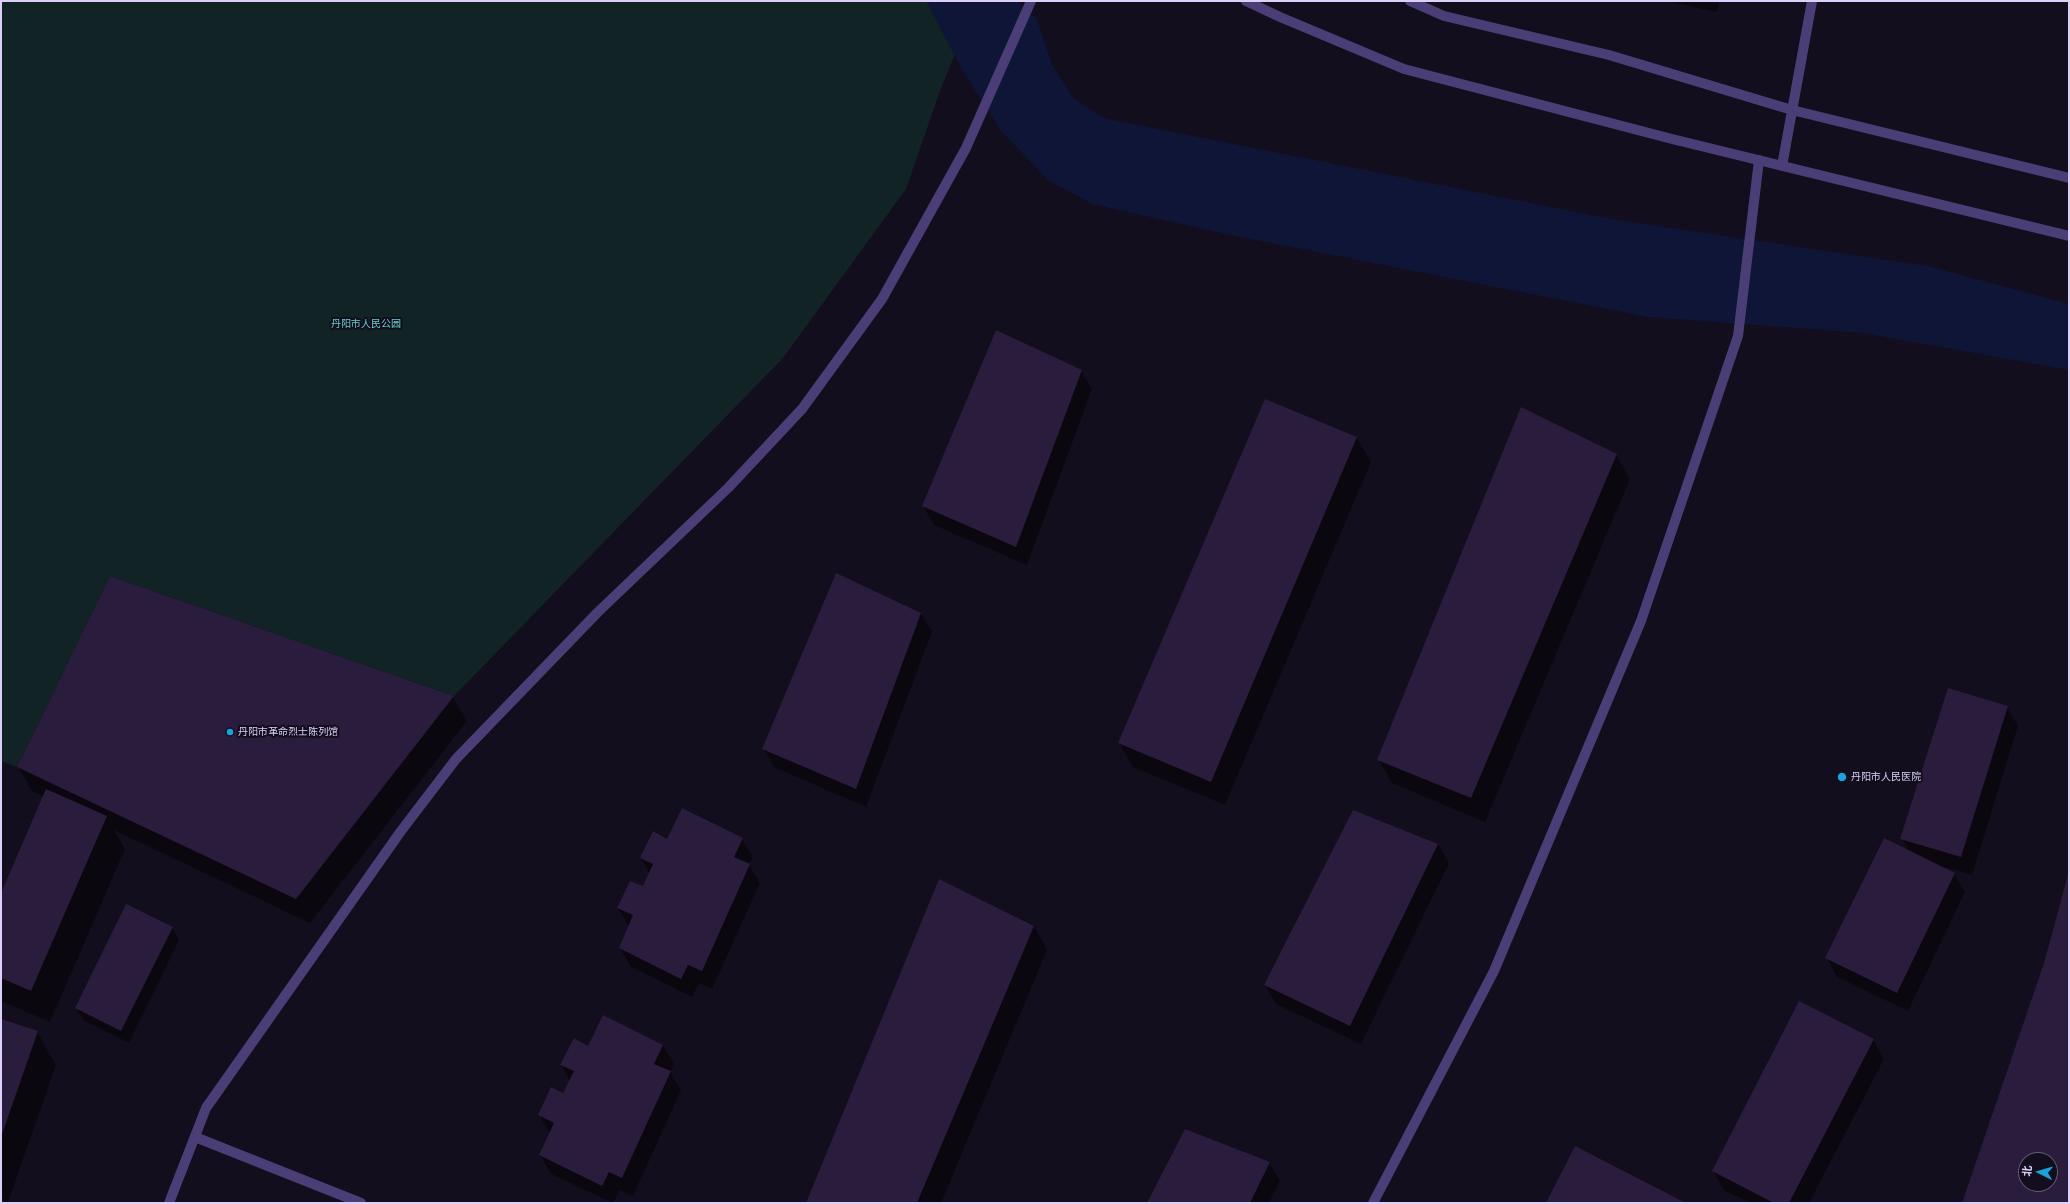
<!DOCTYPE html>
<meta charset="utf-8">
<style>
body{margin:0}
#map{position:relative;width:2070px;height:1204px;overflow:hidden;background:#130e1d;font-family:"PT Sans","Noto Sans SC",sans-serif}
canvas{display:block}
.frame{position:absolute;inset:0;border:2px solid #dccff9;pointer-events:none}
.north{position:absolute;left:2018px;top:1152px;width:40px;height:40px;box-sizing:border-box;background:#130e1d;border:1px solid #635b75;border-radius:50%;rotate:275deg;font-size:11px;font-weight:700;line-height:16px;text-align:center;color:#dccff9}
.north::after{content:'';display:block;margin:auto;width:14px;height:18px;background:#1aa3db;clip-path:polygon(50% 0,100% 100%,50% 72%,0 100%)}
</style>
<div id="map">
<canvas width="2070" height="1204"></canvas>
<div class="frame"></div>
<div class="north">北</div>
</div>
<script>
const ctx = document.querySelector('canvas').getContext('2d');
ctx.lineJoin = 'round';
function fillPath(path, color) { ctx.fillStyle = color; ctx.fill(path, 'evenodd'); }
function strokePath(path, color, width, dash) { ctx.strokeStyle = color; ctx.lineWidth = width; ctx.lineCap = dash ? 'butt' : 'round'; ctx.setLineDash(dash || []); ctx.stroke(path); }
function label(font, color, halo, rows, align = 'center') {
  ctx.font = font + ' "PT Sans","Noto Sans SC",sans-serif'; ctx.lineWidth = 4; ctx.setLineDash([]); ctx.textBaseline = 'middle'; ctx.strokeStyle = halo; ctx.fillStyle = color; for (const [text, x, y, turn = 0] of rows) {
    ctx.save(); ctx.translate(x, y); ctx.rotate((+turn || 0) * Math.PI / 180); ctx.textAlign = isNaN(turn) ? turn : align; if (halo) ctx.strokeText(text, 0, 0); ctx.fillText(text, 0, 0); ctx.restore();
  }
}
fillPath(new Path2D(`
 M1 1H977L941 88 906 189 783 358 454 696 110 576 17 767 1 761Z`), '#122326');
fillPath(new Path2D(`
 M926 1H1017L1037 19 1052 65 1074 99 1104 118 1611 219 1928 266 2069 304V370L1863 333 1648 317 1226 234 1092 204 1048 180 1001 131 961 68Z`), '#0e1536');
fillPath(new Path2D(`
 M1666 1H1719L1717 12Z
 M1081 371 1092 389 1027 565 934 525 923 506Z
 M1265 401 1357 438 1371 462 1225 805 1133 767 1119 743Z
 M1616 455 1630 479 1485 822 1392 783 1378 759Z
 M837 575 921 614 932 632 866 807 774 767 763 748Z
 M111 578 453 697 467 721 310 923 114 830 125 849 50 1022 1 1001V896L44 797 32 791 18 767Z
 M2007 707 2018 726 1972 875 1940 866 1954 874 1965 892 1908 1011 1837 977 1827 958 1909 852 1902 838Z
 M1354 812 1438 844 1449 863 1361 1044 1276 1004 1265 985Z
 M742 839 753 857 749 865 760 883 712 989 699 983 692 997 631 967 620 948 629 927 618 908 643 887 650 874 641 858 668 840Z
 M1034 926 1047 950 941 1203H807Z
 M172 928 179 940 129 1043 83 1020 76 1008Z
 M603 1017 663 1046 674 1064 670 1072 681 1090 633 1196 620 1190 613 1203 551 1174 540 1155 550 1134 539 1115 564 1095 570 1081 561 1065 588 1047Z
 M1 1020 37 1032 56 1065 8 1202 1 1199Z
 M1873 1040 1884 1059 1809 1203H1750L1724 1190 1713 1171Z
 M1269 1163 1280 1181 1269 1203H1148Z`), '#0007');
fillPath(new Path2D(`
 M996 330 1082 370 1016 547 922 506Z
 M1265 399 1357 437 1211 782 1118 743Z
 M1521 407 1617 454 1471 798 1377 760Z
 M836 573 921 613 856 789 762 749Z
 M110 576 454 696 296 899 17 767Z
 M1948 688 2008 706 1961 857 1900 839Z
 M46 789 107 816 31 991 1 978V893Z
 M682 808 743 838 734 857 750 864 702 971 688 965 681 979 619 948 633 915 617 908 630 881 643 886 653 864 640 858 653 831 667 839Z
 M1353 810 1438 844 1350 1026 1264 985Z
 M1884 838 1955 873 1897 993 1825 958Z
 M2069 871V1203H1962L2044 963ZM2026 1160H2050V1184H2026Z
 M939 879 1034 926 917 1203H806Z
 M126 904 173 927 121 1031 75 1008Z
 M1799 1001 1874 1039 1789 1203H1774L1712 1171Z
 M603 1015 663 1045 654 1064 671 1071 622 1178 609 1172 602 1186 539 1155 554 1123 538 1115 551 1087 563 1093 574 1071 560 1065 574 1038 588 1046Z
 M1 1019 38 1031 1 1137Z
 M1185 1129 1270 1162 1250 1203H1147Z
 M1575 1146 1686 1203H1546Z`), '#291c3c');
strokePath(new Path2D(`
 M1246 1 1280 17 1404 69 1672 139 2069 236
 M1410 1 1444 16 1609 55 1792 110 2069 178
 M1782 166 1812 1
 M195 1137 361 1203
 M169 1203 206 1108 401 831 456 759 598 612 728 488 802 409 882 299 966 148 1031 1
 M1373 1203 1494 971 1641 621 1738 336 1759 160`), '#4b3e77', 10);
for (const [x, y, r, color] of [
 [230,732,4,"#1aa3db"],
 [1842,777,5,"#1aa3db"]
]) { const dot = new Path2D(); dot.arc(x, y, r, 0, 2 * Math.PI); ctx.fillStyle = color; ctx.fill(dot); strokePath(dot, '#130e1d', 1.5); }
label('10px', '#65d0ca', '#130e1d', [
 ["丹阳市人民公园",366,324]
]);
label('10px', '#dccff9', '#130e1d', [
 ["丹阳市革命烈士陈列馆",238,732],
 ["丹阳市人民医院",1851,777]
], 'left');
</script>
